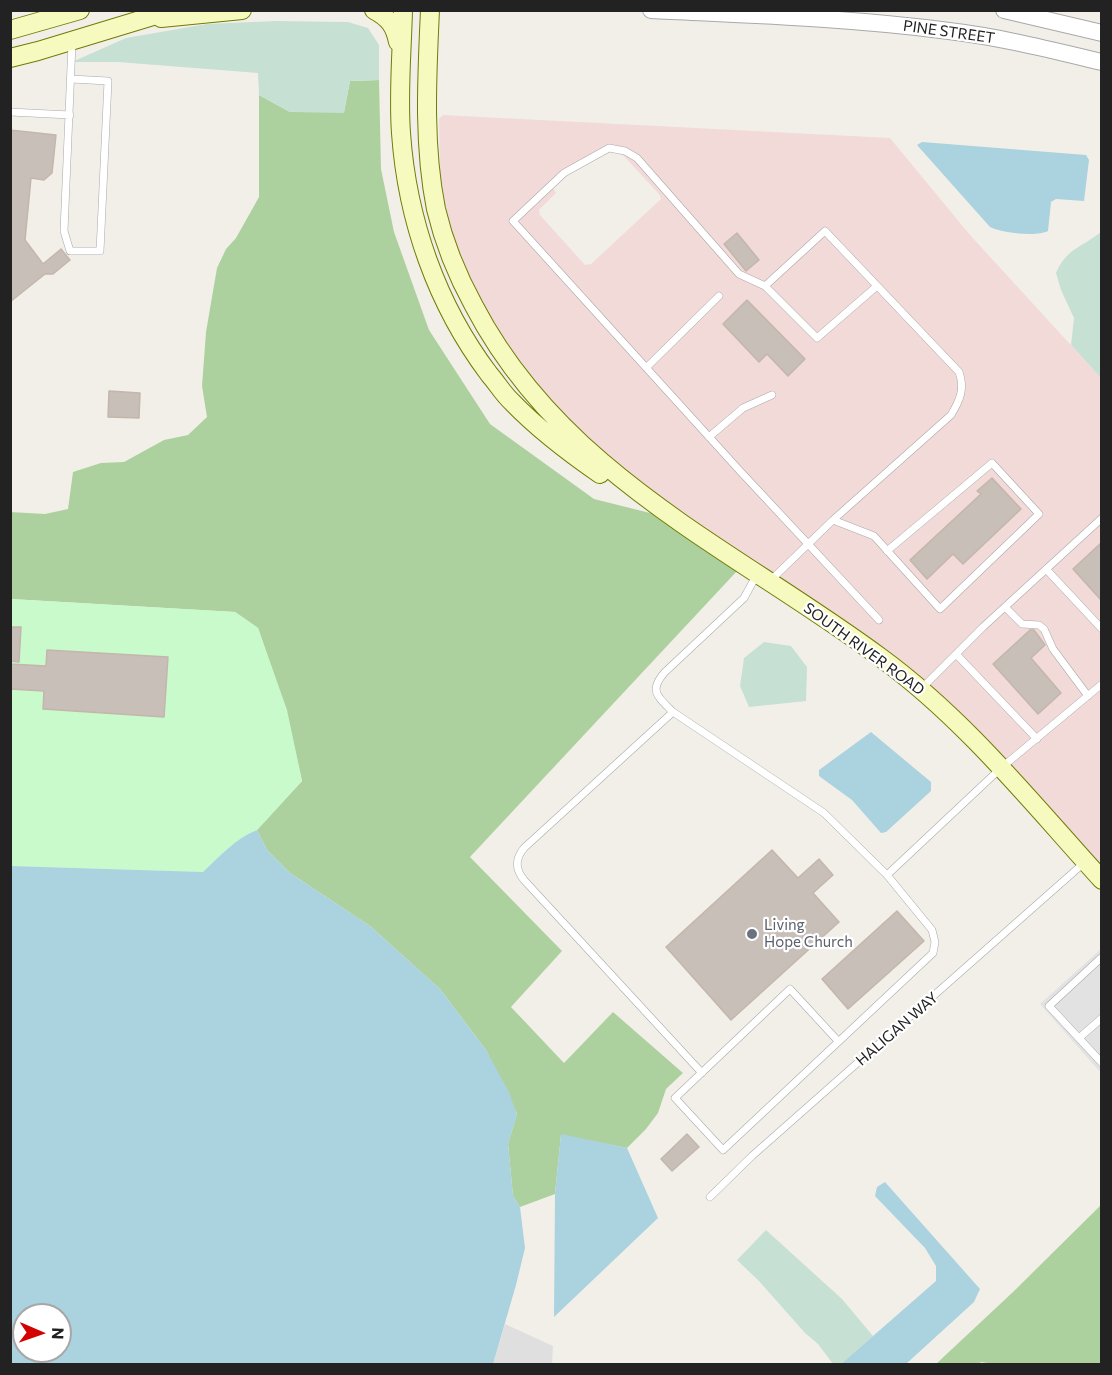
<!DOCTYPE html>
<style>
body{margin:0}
#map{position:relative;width:1112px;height:1375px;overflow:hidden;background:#f2efe9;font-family:Commissioner,sans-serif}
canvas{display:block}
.frame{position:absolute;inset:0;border:12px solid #222;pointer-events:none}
.north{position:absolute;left:12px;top:1303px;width:60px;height:60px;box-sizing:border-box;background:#fff;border:2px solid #a7a7a7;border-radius:50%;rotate:92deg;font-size:16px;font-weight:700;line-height:24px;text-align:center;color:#222}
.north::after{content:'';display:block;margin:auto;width:21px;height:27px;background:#d20301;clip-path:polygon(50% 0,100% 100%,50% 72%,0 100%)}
</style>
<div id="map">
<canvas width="1112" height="1375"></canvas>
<div class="frame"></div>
<div class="north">N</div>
</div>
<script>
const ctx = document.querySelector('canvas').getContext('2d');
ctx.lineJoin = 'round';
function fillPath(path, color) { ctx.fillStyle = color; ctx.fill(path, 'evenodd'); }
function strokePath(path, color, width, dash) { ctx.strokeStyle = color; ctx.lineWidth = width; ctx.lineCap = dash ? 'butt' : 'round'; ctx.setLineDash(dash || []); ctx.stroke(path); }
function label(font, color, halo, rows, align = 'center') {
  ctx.font = font + ' Commissioner,sans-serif'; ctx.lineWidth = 4.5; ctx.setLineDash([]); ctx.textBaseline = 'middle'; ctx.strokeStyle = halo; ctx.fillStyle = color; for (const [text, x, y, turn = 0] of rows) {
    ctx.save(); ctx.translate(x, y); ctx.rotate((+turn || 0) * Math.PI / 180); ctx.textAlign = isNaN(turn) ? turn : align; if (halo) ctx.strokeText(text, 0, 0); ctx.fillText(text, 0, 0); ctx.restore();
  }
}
fillPath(new Path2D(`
 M505 1324 553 1346 552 1364H493Z`), '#e0dfdf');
fillPath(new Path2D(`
 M443 115 890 138 970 235 1101 378V869L997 753 659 500 562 417 495 331 466 274 453 241 444 206 440 170 439 119ZM614 151 621 153 659 194 661 199 591 264 585 265 540 215 539 210 556 193 553 188V183L581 159Z`), '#f2dad9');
fillPath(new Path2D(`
 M379 80 381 169 394 232 429 330 490 424 594 499 654 514 738 570 470 857 562 951 511 1007 564 1063 613 1012 683 1073 666 1089 658 1113 646 1129 627 1148 561 1135 555 1194 520 1207 513 1196 508 1144 517 1114 486 1050 440 989 370 926 290 873 267 850 257 830 302 781 286 710 258 628 235 612 11 599 10 512 45 514 68 509 73 472 101 463 124 462 164 440 188 435 207 417 202 386 206 332 217 268 226 249 236 238 259 197V95L290 112H344L350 81Z
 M1101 1205V1364H987V1363L981 1362 979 1364H936L1013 1292Z`), '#add19e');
fillPath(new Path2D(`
 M276 21 348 22 368 28 379 45V80L350 81 344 113 290 112 259 95 258 73 118 62H72L126 38 207 24Z
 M1101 232V378L1071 345 1074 318 1061 290 1056 273C1067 248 1081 248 1101 232Z
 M764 642 791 646 807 667 806 701 749 707 740 686 744 658Z
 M766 1230 842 1299 873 1336 841 1364H833L818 1344 805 1333 759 1281 737 1260Z`), '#c6e0d4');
fillPath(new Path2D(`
 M10 599 235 612 258 628 287 710 302 781 257 830C236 838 219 857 203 872L11 866Z`), '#c8facc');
fillPath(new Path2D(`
 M1101 949V1073L1040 1004Z`), '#e2e2e2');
fillPath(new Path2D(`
 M922 142 1086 155 1089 160 1084 201 1056 199 1051 202 1048 231C1037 237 1002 233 990 227L917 145Z
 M871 732 931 782V791L886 832 881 833 852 800 819 776V770Z
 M257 830 267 850 290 873 370 926 440 989 486 1050 509 1092 517 1115 508 1144 513 1196 520 1207 525 1248 516 1285 493 1364H11V866L203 872C219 857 236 838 257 830ZM24 1315H60V1351H24Z
 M561 1134 627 1148 658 1218 554 1317 555 1194Z
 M885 1182 980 1289 974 1302 906 1364H841L936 1281V1266L925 1248 875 1196 877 1187Z`), '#aad2df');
const building = new Path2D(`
 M10 130 56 135 52 173 44 180 31 178 25 240 43 264 61 249 70 260 53 274H45L10 302Z
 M737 233 759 260 746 271 724 244Z
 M747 300 805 359 788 376 767 354 759 362 723 324Z
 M109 391 140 393 139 418 108 417Z
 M992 478 1021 509 963 564 953 554 927 579 910 560 981 494 977 491Z
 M1101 543V600L1073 569Z
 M10 627H21L19 662 10 661Z
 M1030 630H1034L1045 645 1031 658 1061 693 1038 714 993 664Z
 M47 650 168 657 164 717 43 709 44 691 10 689V664L46 666Z
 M772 850 798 878 819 859 833 875 813 893 839 922 731 1020 666 947Z
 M897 911 924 941 848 1009 822 979Z
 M687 1134 699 1147 672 1171 661 1159Z`);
fillPath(building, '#c7bfb8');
strokePath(building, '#c4b6ab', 1.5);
const service = new Path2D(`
 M71 79 108 81 100 251H70L64 231 72 43
 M10 112 70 115
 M765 286 739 274 637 158 625 151 609 148 564 173 513 221 740 471 879 620
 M647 367 719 296
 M709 437 743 408 772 395
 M833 520 951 415C960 400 965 389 959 372L825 231 765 286 817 338 877 286
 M1046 569 1102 629
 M756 576 744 598 665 672C648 691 658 697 673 712L824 813 887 875 932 930 935 942 933 953 723 1150 675 1098 790 989 838 1041
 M771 580 833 520 874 536 940 609 1039 514 992 463 887 551
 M1005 607 1022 624 1039 625 1044 629 1053 649 1088 696
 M956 654 1037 739
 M921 689 983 627 1102 518
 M673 712 524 848C515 859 515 869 524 880L702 1073
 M887 875 1001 768 1102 684
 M1102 957 1049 1006 1102 1063
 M1079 1038 1102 1018
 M710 1197 752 1156 1085 862`);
const tertiary = new Path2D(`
 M651 10C751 15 850 18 949 31 1000 37 1051 50 1102 62
 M1004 10 1102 33`);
const secondary = new Path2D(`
 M374 10C389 18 395 26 398 42
 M403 10C402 51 398 93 401 133 407 220 437 305 489 374 497 383 503 394 512 402 539 430 568 452 600 474
 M430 10C427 76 423 144 436 209 444 243 457 275 474 306 562 475 734 549 880 657 965 719 1031 802 1102 880
 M161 18 242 10
 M10 30 80 10
 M10 58 38 51 173 10`);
strokePath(service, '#a9a9a9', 8);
strokePath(tertiary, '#a9a9a9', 18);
strokePath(secondary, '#6f7c06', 20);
strokePath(service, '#fff', 7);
strokePath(tertiary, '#fff', 16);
strokePath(secondary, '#f6fabf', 18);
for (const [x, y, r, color] of [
 [752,934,6,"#6b7280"]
]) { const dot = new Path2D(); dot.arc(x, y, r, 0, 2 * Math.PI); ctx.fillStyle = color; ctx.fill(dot); strokePath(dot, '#fff', 2); }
label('15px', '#222', '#fff', [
 ["PINE STREET",949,32,8],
 ["SOUTH RIVER ROAD",864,649,36],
 ["HALIGAN WAY",897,1029,-41]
]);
label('15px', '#5b616d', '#fff', [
 ["Living",764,925],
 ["Hope Church",764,942]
], 'left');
</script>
